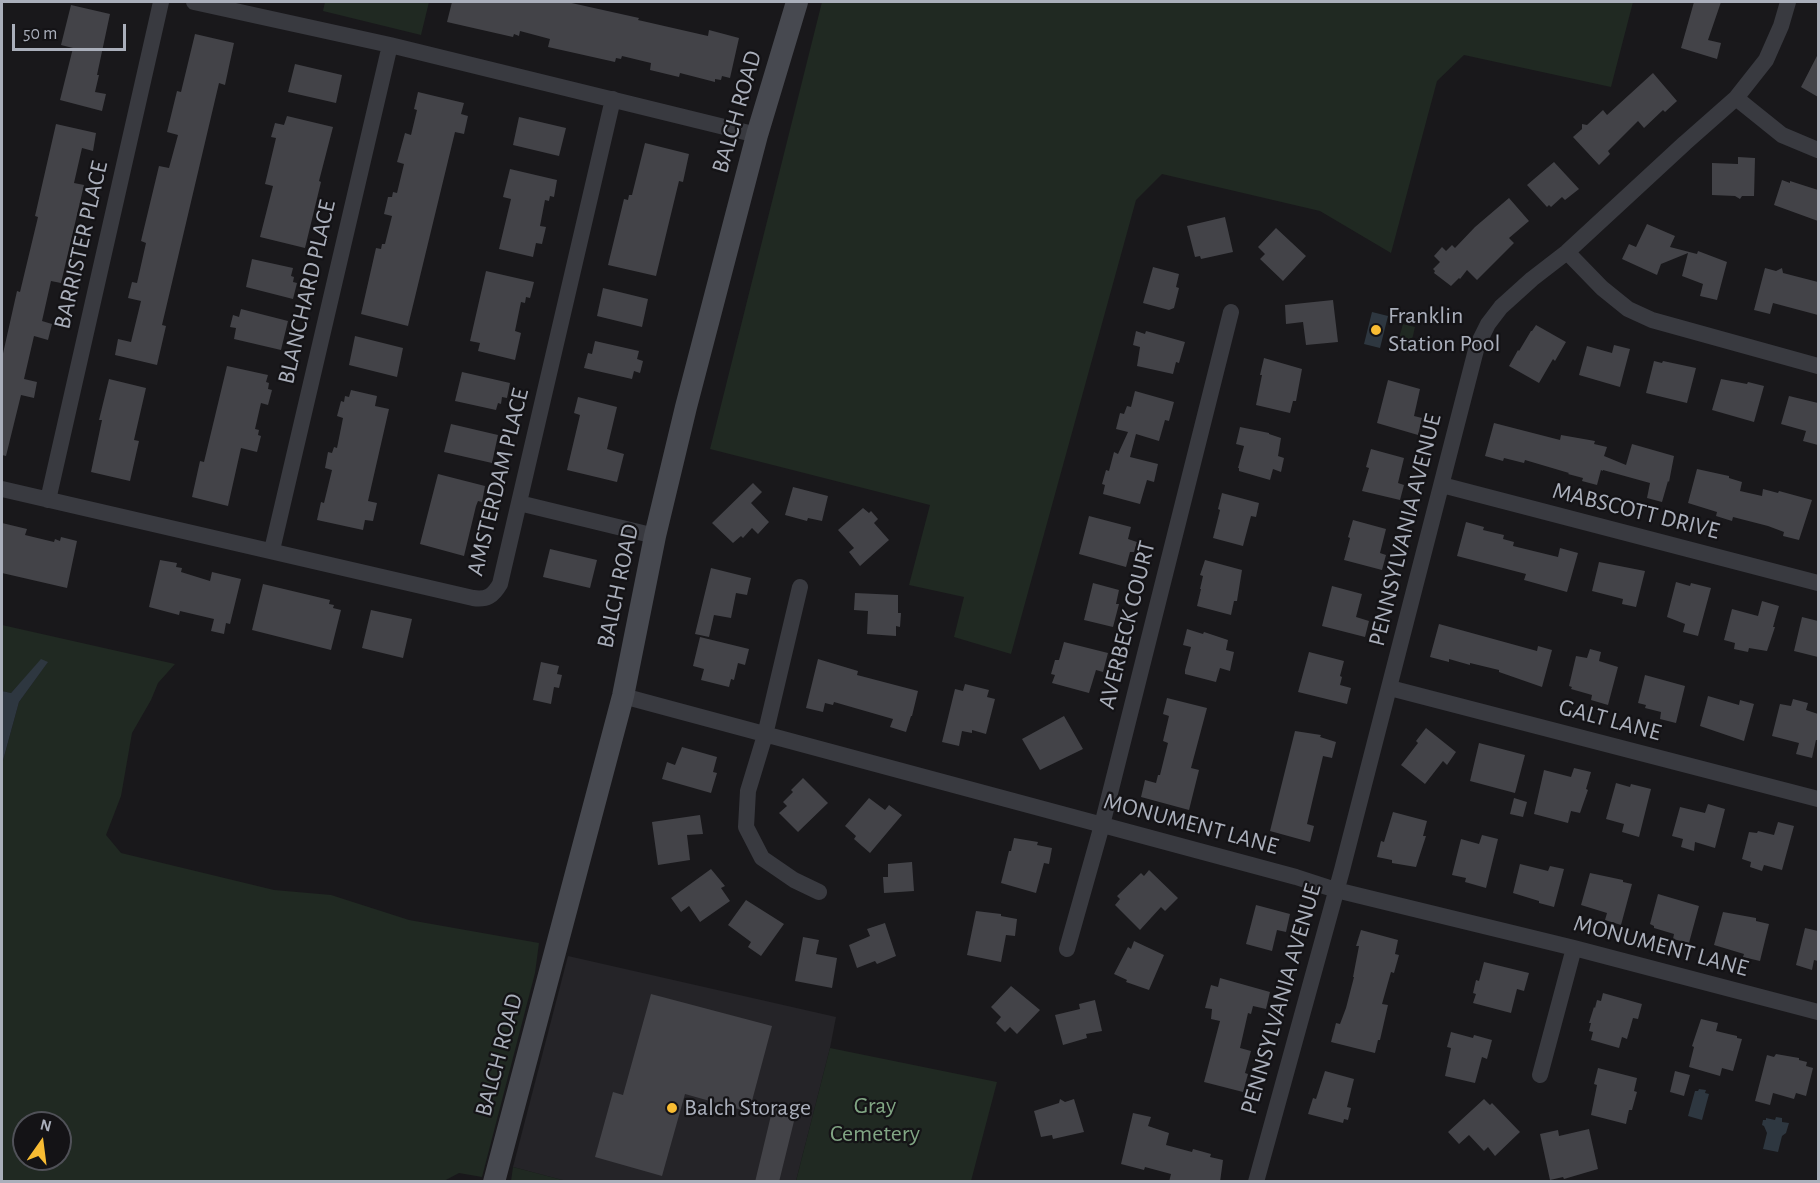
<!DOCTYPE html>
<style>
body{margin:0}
#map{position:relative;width:1820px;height:1183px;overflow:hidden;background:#19181b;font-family:"Alegreya Sans",sans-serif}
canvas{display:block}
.frame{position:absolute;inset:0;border:3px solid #aaafbb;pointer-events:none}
.north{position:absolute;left:12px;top:1111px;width:60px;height:60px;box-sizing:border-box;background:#141316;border:2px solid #505158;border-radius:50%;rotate:14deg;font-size:16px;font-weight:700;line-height:24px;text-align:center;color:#aaafbb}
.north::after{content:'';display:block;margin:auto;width:21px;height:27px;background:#f8bc33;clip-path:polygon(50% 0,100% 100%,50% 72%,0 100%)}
.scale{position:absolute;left:12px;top:24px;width:114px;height:27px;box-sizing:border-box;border:3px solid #aaafbb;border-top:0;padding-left:8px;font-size:18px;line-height:21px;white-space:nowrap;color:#aaafbb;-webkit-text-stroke:4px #141316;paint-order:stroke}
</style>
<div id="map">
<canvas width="1820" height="1183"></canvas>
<div class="frame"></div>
<div class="north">N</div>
<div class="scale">50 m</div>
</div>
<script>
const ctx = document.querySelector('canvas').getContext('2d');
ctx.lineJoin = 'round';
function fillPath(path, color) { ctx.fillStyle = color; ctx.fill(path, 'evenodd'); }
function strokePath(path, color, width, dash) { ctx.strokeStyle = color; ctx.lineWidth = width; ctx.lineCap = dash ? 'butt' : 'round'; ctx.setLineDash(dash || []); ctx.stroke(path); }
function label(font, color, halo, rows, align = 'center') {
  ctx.font = font + ' "Alegreya Sans",sans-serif'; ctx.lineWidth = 4.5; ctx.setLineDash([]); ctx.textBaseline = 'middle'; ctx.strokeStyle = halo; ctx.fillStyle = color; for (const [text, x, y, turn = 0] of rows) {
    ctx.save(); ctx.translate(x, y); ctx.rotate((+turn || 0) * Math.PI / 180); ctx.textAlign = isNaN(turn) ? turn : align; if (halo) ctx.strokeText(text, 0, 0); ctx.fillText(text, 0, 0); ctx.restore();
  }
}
fillPath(new Path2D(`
 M568 956 836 1017 830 1048 796 1181H566L513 1167Z`), '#252428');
fillPath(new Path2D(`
 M325 2H429L421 35 323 11Z
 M822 2H1633L1611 87 1464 55 1437 81 1391 253 1320 211 1162 174 1136 200 1011 654 954 637 964 597 909 585 930 505 710 449Z
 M1403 324 1415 327 1409 353 1396 349Z
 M2 625 175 664 158 683 151 700 132 733 121 796 106 835 121 853 274 890 331 895 409 920 539 943 535 973 482 1177 459 1173 442 1182 2 1181V764L19 702 47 663 41 660 11 693 2 691ZM24 1123H60V1159H24Z
 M830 1048 997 1082 971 1181H796Z
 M513 1167 566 1181H511Z`), '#202922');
fillPath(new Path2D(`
 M1372 312 1388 316 1380 348 1364 344Z
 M41 659 48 662 19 702 2 764V691L11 693Z
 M1699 1089 1706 1090 1705 1093 1709 1094 1702 1120 1688 1116 1695 1091H1698Z
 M1776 1117 1782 1118V1122L1789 1123 1786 1133 1782 1136 1778 1152 1763 1149 1767 1133 1764 1126 1762 1125 1763 1120H1766V1118L1775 1120Z`), '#2e3740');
fillPath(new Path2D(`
 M452 2H567L639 18 638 20 708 36 709 30 739 38 730 78 722 76 721 80 715 79V82L680 73 679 77 650 70 651 63 622 56 621 59 616 58 615 62 548 47 550 39 520 31 519 36 514 34 513 37 447 22Z
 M1694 2H1721L1708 40 1721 43 1717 59 1681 48Z
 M71 5 110 14 97 75H99L95 92 106 94 102 111 60 100 73 48 61 45Z
 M195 34 234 43 225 85 219 83 162 325 166 326 157 365 115 355 118 339 131 342 141 301 128 298 132 282 137 283 146 243 141 241 159 166 169 168 178 135 167 132 177 91 181 92Z
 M1818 54V97L1801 87Z
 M295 64 342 75 336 103 288 92Z
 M1653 73 1677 101 1665 112 1663 110 1644 128 1638 121 1608 151 1610 154 1599 165 1573 137 1582 129V124L1587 125 1603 110 1607 115Z
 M418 92 464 103 461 114 468 116 464 134 455 132 408 326 361 314 376 248 381 249 382 244H385L392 216 384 214 388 197H392L393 192 397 193 404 164 397 162 405 133 411 135 417 110 414 109Z
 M287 116 333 127 319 181 321 182 305 248 260 237 273 186 265 184 276 138 271 137 275 123 284 125Z
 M519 117 566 128 559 156 513 145Z
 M56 124 96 133 93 151 82 148 74 183 84 185 61 283 51 281 42 321 52 324 48 340 34 336 24 379 37 382 34 398 21 395 6 456 2 455V358L17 291 20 292 38 217 35 216Z
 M645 143 689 154 683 182 679 181 656 276 608 265 624 199 628 200 629 195H632Z
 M1738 157 1755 158 1754 196H1742L1740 199 1735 196 1712 195V163L1738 164Z
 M1554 162 1579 189 1565 200 1562 197 1551 207 1549 205 1547 207 1527 185Z
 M510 169 557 180 554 197 550 196 549 201 545 200 540 226 546 227 542 244 536 243 533 257 499 249 511 199 503 197Z
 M1782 180 1790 183V181L1818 190V221L1774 205Z
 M1509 198 1529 221 1509 238 1514 243 1477 280 1467 270 1460 279 1459 278 1451 286 1434 273 1435 271 1433 269 1440 262 1434 256 1442 247 1446 251 1452 245 1455 248 1475 227Z
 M1225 217 1233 252 1201 259 1200 256 1195 257 1187 226Z
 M1647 224 1675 236 1670 247 1697 254 1698 251 1727 262 1717 300 1700 296 1703 284 1682 276 1688 253 1661 264 1657 275 1622 259 1629 244 1636 247Z
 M1276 228 1306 256 1283 281 1260 259 1265 254 1258 247Z
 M252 259 293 268 291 276 294 277 293 282 297 283 293 299 246 287Z
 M1153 267 1179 274 1176 287 1179 288 1174 308 1169 310 1143 303Z
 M1765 268 1776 271 1782 268 1783 273 1818 282V315L1773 303 1770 314 1754 310Z
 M486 271 534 282 530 298 526 297 525 303 521 302 515 331 521 333 515 360 478 351 480 343 470 341Z
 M603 288 648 299 642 327 597 316Z
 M1333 300 1338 342 1306 345 1303 322 1286 324 1285 305Z
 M241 309 288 321 281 350 234 339 236 328 230 327 233 315 239 317Z
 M1536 325 1566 342 1555 361 1553 359 1539 383 1509 366 1518 350 1519 351 1531 331H1532Z
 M1136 331 1145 334 1146 331 1185 342 1179 363 1176 362 1173 374 1137 366 1140 347 1133 345Z
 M355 336 403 348 397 377 349 365Z
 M595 341 639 351 637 359 643 361 640 373 634 371 632 379 584 368 588 353 592 354Z
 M1614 345 1630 349 1620 387 1579 375 1587 346 1612 353Z
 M1264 358 1302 369 1296 401H1293L1290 413 1256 405 1262 375H1260Z
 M1654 361 1662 363 1663 361 1696 368 1687 403 1646 393Z
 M227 366 268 375 266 382 269 383 268 389 272 390 268 405 261 403 255 429 259 430 258 435 261 436 257 452 241 448 228 506 192 497 200 461 204 462Z
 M462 372 510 383 507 398 502 397 501 404 498 403 496 410 455 401Z
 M109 379 146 388 134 440 139 441 130 481 91 472 102 420H99Z
 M1721 379 1747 384 1748 382 1764 386 1754 422 1712 410Z
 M1388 380 1420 389 1414 416 1422 418 1418 435 1377 423Z
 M351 390 377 396 375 406 389 409 368 501 377 503 373 521 365 520 363 530 317 520 321 502 324 503 332 470 325 468 328 452 332 453 334 447 337 448 343 418 337 416 341 401 344 402 345 396 349 397Z
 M1135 391 1174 402 1169 421 1165 420 1159 441 1136 434 1130 457 1158 464 1154 482 1147 480 1140 504 1103 494 1105 485 1102 484 1106 470 1109 471 1114 452 1118 454 1128 432 1116 429 1120 413 1124 414 1127 406 1131 407Z
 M1789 396 1818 403V445L1803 441 1806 431 1781 424Z
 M578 397 617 407 607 449 624 454 617 482 567 470 580 415 574 413Z
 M1494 423 1560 440 1561 435 1595 441 1594 444 1607 447 1604 456 1626 465 1632 444 1674 456 1669 482 1668 481 1662 502 1647 498 1650 483 1603 470V471L1601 470 1597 485 1582 481 1583 478 1568 474 1569 473 1525 460 1524 463 1504 458 1503 461 1485 456Z
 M451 424 498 435 492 463 444 452Z
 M1240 427 1269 433V434L1281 438 1278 456 1284 458 1281 472 1273 469 1270 480 1239 471V468H1238L1244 446 1236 444Z
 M1371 449 1404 458 1398 483 1404 485 1400 500 1362 491 1369 468 1366 467Z
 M1697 469 1729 476V478L1742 482 1740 491 1762 496 1763 489 1778 493 1779 491 1812 500 1799 540 1783 536 1784 532 1768 526 1733 517 1732 521 1716 516 1717 512 1688 503Z
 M438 474 485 486 482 502 478 501 476 506 464 556 420 544Z
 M753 483 762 492 751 503 769 522 758 534 752 528 743 538 741 536 733 543 712 523Z
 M793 487 828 496 822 521 808 518 807 521 785 515Z
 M1222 493 1259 503 1256 517 1251 516 1243 546 1213 538 1220 510 1218 509Z
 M863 508 869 513 871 511 878 519 874 523 889 540 860 566 849 552 854 548 838 530Z
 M1089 516 1131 527 1128 539 1137 542 1134 552H1130L1126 567 1079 554Z
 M1353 520 1386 529 1380 553 1386 555 1382 570 1344 560 1350 538 1348 537Z
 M1466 522 1484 527 1483 530 1504 535 1503 539 1514 542 1513 546 1558 557 1560 548 1578 553 1567 592 1524 580 1526 574 1457 556Z
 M2 523 27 529 25 535 54 542 55 539 60 541 61 537 77 541 67 588 2 573Z
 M550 549 597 560 590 588 543 577Z
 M160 560 177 563 176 567 182 568 181 572 210 581 212 572 241 579 230 624 226 623 224 634 211 631 214 619 180 611 179 615 149 607Z
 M1205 560 1242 570 1237 601H1234L1231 615 1197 606 1201 589H1200L1203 576 1200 575Z
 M1599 562 1645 571 1636 607 1622 604 1623 599 1592 591Z
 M711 568 751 578 747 595 736 593 731 618 714 615 709 637 695 634Z
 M1676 582 1690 586 1691 583 1711 588 1698 636 1683 632 1685 624 1667 617Z
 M1093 583 1119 590 1116 604H1119L1113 627 1084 620Z
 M263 584 330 600 329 604 334 605 333 608 341 610 331 650 252 630Z
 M1332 586 1362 594 1356 617 1369 621 1365 637 1322 626Z
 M855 593 898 595V613H901L900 627 896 626V636L867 634 868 611 854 610Z
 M1762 601 1779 606 1773 627H1775L1767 651 1749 648 1748 652 1734 649 1735 643 1724 640 1732 609 1758 616Z
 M371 610 412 619 403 658 362 648Z
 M1802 617 1818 621V657L1794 651Z
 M1439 624 1537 651 1538 646 1552 650 1542 687 1499 672V670L1470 663V665L1449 659V662L1430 657Z
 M1187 629 1203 634 1204 632 1228 640 1226 650 1234 652 1230 671 1220 668 1216 682 1185 674V670L1191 647 1183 645Z
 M700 637 749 649 745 665 738 663 734 680 731 679 729 687 701 680 704 669 693 666Z
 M1064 642 1108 653 1103 672 1096 670 1089 693 1052 683 1055 675 1051 674 1055 660H1059Z
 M1590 649 1601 652 1599 661 1618 667 1608 705 1591 700 1592 695 1571 689 1572 687 1569 686 1576 656 1587 658Z
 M1309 652 1344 661 1340 676 1342 677 1340 685 1351 688 1347 704 1298 692Z
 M818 659 858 671 857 675 918 691 912 716H911L906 732 890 727 893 719 834 702 833 705 825 703 823 712 806 708Z
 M541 662 559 666 557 674 562 675 559 688 554 687 551 704 533 700Z
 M1645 675 1685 686 1676 723 1660 719 1661 712 1645 708 1646 705 1638 703Z
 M965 684 989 690 987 697 995 699 986 734 972 730V733L962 731 959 746 942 742 955 689 963 691Z
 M1708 696 1739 705 1740 700 1754 704 1744 741 1700 726Z
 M1167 698 1207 708 1191 768 1199 770 1189 810 1141 797 1145 780 1156 783 1158 775H1160L1168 743 1163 741 1169 716 1163 714Z
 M1793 699 1808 703 1806 710 1818 714V740H1816L1812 758 1796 754 1799 743 1772 736 1780 704 1791 706Z
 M1064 716 1083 749 1040 770 1022 739Z
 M1426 728 1456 752 1447 765 1443 761 1425 784 1401 765 1418 743 1416 741Z
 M1295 731 1321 735 1320 737 1336 742 1332 758 1323 756 1307 824 1314 826 1310 842 1270 831Z
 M1479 743 1525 755 1515 793 1470 781Z
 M682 747 717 757 713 772 717 773 711 793 662 779 667 762 675 765Z
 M1574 768 1591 772 1586 789 1588 790 1580 813 1571 811 1568 823 1534 814 1544 770 1571 777Z
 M803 778 828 803 798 832 779 813 787 806 783 802 793 792 791 790Z
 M1616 783 1630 787 1631 784 1651 789 1639 837 1622 832 1624 824 1606 819Z
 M869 798 885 810 889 805 902 815 870 853 854 839 856 836 845 826Z
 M1514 798 1527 802 1523 817 1510 814Z
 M1708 804 1725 809 1715 848 1695 842 1694 851 1681 847 1683 839 1672 836 1680 807 1705 813Z
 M1393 812 1427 821 1423 836H1426L1416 867 1392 863V860L1377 857 1381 841 1384 842Z
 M700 815 703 834 687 835 690 860 658 865 652 822Z
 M1778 822 1794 826 1782 870 1764 865 1762 871 1750 867 1751 862 1742 859 1749 832 1757 833 1758 831 1774 835Z
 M1482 835 1498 839 1486 888 1465 882 1466 878 1452 875 1461 839 1479 844Z
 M1014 838 1038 842 1037 845 1052 848 1049 864 1044 863 1036 893 1001 883 1009 851H1011Z
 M912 862 914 891 884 893 883 877H888V864Z
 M1520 864 1548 871 1550 866 1564 869 1554 907 1539 903V901L1513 893Z
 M711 869 725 886 721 888 730 901 700 922 689 906 681 912 671 898Z
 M1149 870 1178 898 1165 911 1161 907 1140 930 1115 905 1120 899 1117 896 1141 873 1144 876Z
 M1590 873 1623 880V882L1632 884 1621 925 1605 920 1607 913 1581 905Z
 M1658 894 1699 906 1689 943 1673 939 1674 934 1654 928V926L1650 924Z
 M746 900 784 924 761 956 748 947 751 942 728 925Z
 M1256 905 1290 914 1286 932 1277 930 1272 951 1246 944Z
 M976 911 1001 914V916L1017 919 1015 936 1006 935 1001 962 967 955Z
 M1723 912 1756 918V921L1769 924 1760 961 1743 957 1744 954 1714 945Z
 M885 923 896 956 877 964 875 961 857 968 849 945 870 936 867 929Z
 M1805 928 1818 931V961L1814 960 1812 970 1796 965Z
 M1361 930 1398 940 1395 954 1399 955 1394 973 1391 972 1382 1004 1388 1005 1380 1040H1378L1375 1053 1331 1042 1336 1023 1340 1024 1346 1008 1354 977H1353L1359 946H1356Z
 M803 937 819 940 816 954 837 958 832 988 795 981Z
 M1134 941 1164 955 1149 990 1126 982 1127 980 1114 974 1128 947 1131 949Z
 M1484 962 1529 973 1524 991 1517 989 1511 1013 1473 1003 1476 994 1473 993 1476 980 1479 981Z
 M1220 978 1270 992 1266 1009 1253 1006 1251 1014 1248 1013 1240 1048 1251 1051 1245 1073 1248 1074 1243 1092 1204 1082 1220 1021 1211 1019 1212 1009 1205 1008 1211 985 1218 987Z
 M1011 986 1040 1010 1017 1034 1010 1027 1005 1032 996 1023 1001 1017 991 1007Z
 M1603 993 1642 1004 1638 1019 1633 1018 1627 1039 1622 1037 1619 1048 1591 1040 1593 1032 1589 1031 1591 1023H1589L1594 1007 1595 1008 1597 1000 1601 1001Z
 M651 994 772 1026 749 1112 685 1094 662 1176 595 1157 613 1092 623 1095Z
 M1095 1000 1102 1031 1086 1034 1087 1038 1063 1045 1055 1015 1080 1009 1079 1004Z
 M1701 1019 1718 1023 1716 1031 1737 1036V1038L1742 1039 1733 1071 1722 1068 1720 1076 1689 1067 1694 1047 1692 1046Z
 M1451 1032 1473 1038 1474 1035 1492 1040 1487 1059 1482 1057 1475 1083 1445 1076 1451 1048 1447 1047Z
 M1776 1054 1799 1058V1060L1807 1062 1806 1066 1813 1068 1806 1096 1796 1093 1794 1099 1773 1093 1770 1105 1755 1101 1767 1055 1774 1057Z
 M1598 1068 1637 1078 1634 1091 1637 1092 1632 1110H1629L1626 1124 1591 1115 1597 1085 1594 1084Z
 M1325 1071 1354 1079 1347 1107 1351 1108 1348 1120 1344 1119 1343 1123 1308 1114 1313 1098 1316 1099Z
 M1675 1071 1690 1075 1684 1096 1670 1092Z
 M1060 1099 1065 1102 1074 1099 1084 1132 1053 1139 1052 1135 1041 1137 1034 1111 1059 1103Z
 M1484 1099 1490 1105 1492 1103 1520 1132 1495 1156 1488 1147 1484 1151 1469 1135 1459 1144 1448 1132Z
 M773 1107 796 1113 779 1182H755Z
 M1133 1113 1151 1117 1148 1126 1169 1133 1166 1145 1192 1152 1193 1149 1211 1154 1210 1157 1223 1160 1220 1182H1169L1171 1174 1145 1167 1144 1170 1121 1164Z
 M1589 1129 1598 1169 1564 1179 1563 1177 1550 1180 1540 1134 1558 1130 1559 1136Z`), '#434348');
strokePath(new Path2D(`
 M194 2 390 45 757 135
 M1736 98 1782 135 1818 150
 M1567 252 1602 288 1628 309 1652 320 1818 366
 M1442 485 1818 583
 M2 489 473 598C487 600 493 596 500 584L613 99
 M48 500 161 2
 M519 503 655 536
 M272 550 390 45
 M800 587 765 735 748 791 746 827 762 858 794 880 819 892
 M1390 688 1818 799
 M623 696 1296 877 1336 890 1574 948 1818 1012
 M1067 949 1102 825 1231 312
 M1540 1075 1574 948
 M1256 1182 1342 870 1477 346 1488 324 1501 307 1532 279 1567 252 1685 143 1736 98 1766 60 1781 26 1788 2`), '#393a40', 16);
strokePath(new Path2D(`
 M494 1182 623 696 655 536 686 407 757 135 797 2`), '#474950', 22);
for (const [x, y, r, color] of [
 [1376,330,6,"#f8bc33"],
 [672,1108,6,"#f8bc33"]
]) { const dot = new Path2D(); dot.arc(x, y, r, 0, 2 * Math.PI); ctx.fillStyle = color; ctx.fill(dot); strokePath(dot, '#141316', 2); }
label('24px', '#aaafbb', '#141316', [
 ["BALCH ROAD",737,112,-74],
 ["BARRISTER PLACE",81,245,-77],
 ["BLANCHARD PLACE",307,292,-77],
 ["AMSTERDAM PLACE",498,482,-76],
 ["MABSCOTT DRIVE",1636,511,14],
 ["PENNSYLVANIA AVENUE",1405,530,-76],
 ["BALCH ROAD",618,586,-78],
 ["AVERBECK COURT",1127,625,-76],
 ["GALT LANE",1610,720,15],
 ["MONUMENT LANE",1191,824,15],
 ["MONUMENT LANE",1661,946,15],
 ["PENNSYLVANIA AVENUE",1281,999,-74],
 ["BALCH ROAD",499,1055,-75]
]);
label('24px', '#aaafbb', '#141316', [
 ["Franklin",1388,316],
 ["Station Pool",1388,344],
 ["Balch Storage",684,1108]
], 'left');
label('24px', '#81a684', '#141316', [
 ["Gray",875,1106],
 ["Cemetery",875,1134]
]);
</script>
